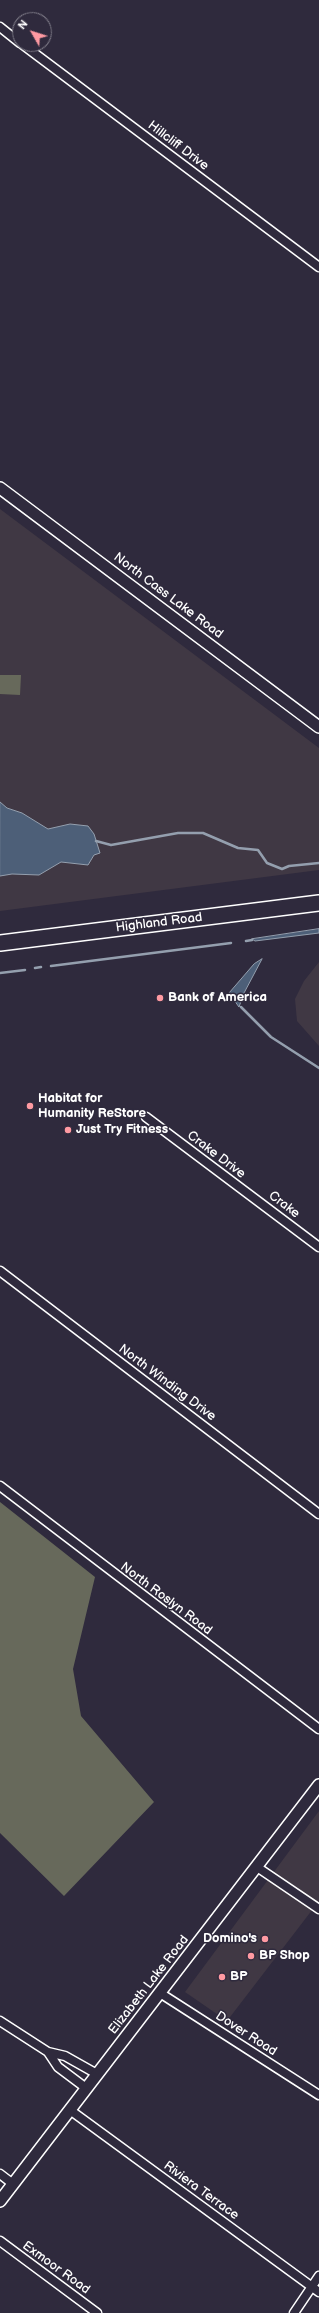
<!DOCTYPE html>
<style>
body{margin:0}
#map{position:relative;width:319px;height:2313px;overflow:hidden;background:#2f2a3d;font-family:"Balsamiq Sans",sans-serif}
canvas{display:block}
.north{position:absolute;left:12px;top:12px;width:40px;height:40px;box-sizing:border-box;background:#2f2a3d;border:1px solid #827f8b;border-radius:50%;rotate:309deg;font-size:11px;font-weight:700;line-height:16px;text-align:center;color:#fff}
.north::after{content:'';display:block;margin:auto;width:14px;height:18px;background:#ff9aa2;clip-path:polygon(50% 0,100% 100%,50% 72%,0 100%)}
</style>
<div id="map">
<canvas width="319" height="2313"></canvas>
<div class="north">N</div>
</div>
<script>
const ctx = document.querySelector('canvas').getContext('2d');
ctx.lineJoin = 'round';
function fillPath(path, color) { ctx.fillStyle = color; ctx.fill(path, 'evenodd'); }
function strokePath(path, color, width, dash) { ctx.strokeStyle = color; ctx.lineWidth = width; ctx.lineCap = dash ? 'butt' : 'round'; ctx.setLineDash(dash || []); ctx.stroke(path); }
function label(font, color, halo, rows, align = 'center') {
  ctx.font = font + ' "Balsamiq Sans",sans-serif'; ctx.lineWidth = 3; ctx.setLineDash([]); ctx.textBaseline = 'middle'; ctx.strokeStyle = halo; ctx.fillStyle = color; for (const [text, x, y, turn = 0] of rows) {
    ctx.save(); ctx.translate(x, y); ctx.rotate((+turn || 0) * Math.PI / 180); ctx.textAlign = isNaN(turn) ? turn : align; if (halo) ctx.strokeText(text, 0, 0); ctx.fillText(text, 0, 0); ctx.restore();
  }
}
fillPath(new Path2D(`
 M0 509 319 748V870L0 911Z
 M319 962V1046L297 1021 295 999 304 981Z
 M319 1811V1901L227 2021 185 1992Z`), '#403844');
fillPath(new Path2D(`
 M0 675H21L20 695 0 694Z
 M0 1502 95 1577 73 1669 81 1716 154 1802 64 1896 0 1833Z`), '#67695b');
const water = new Path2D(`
 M0 802 7 808 22 813 48 829 70 824 88 826 94 834 100 853 94 855 88 865 61 862 39 875 12 874 0 876Z
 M319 929V933L255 941 252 939Z
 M262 959 244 993 239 1007 229 993 254 964Z`);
fillPath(water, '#4d5f78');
strokePath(water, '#949fae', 1);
strokePath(new Path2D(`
 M96 841 111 845 178 833H203L238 848 258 850 267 863 282 869 289 866 319 863
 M246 941 252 940
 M51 966 231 943
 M35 968 41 967
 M0 973 25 970
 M241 1007 271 1037 319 1068`), '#949fae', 2.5);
const street = new Path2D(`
 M0 27 20 43
 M22 44 319 267
 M146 1117 319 1247
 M0 1271 319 1514
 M0 1486 319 1729
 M257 1867 319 1909
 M160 1993 319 2095
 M0 2021 48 2052 65 2056 97 2074
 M48 2052 58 2067 86 2088
 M70 2110 319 2292
 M0 2174 13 2184
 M0 2241 97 2313
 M294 2313 319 2276`);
const secondary = new Path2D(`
 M0 488 319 727
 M0 2201 319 1785`);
const highway = new Path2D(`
 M0 943 319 903`);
strokePath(street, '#fff', 11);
strokePath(secondary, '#fff', 14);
strokePath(highway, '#fff', 18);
strokePath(street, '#2f2a3d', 8);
strokePath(secondary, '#2f2a3d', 11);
strokePath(highway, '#2f2a3d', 15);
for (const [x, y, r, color] of [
 [160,998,4,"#ff9aa2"],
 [30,1106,4,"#ff9aa2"],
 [68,1130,4,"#ff9aa2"],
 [265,1939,4,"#ff9aa2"],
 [251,1956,4,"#ff9aa2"],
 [222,1977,4,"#ff9aa2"]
]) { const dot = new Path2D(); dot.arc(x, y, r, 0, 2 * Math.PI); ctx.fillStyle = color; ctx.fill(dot); strokePath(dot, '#2f2a3d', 1.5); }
label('13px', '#fff', '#2f2a3d', [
 ["Hillcliff Drive",178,146,37],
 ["North Cass Lake Road",168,596,37],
 ["Highland Road",159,923,-7],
 ["Crake Drive",216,1155,37],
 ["Crake",284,1205,37],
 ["North Winding Drive",167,1383,37],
 ["North Roslyn Road",166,1599,37],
 ["Elizabeth Lake Road",149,1985,-52],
 ["Dover Road",246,2034,33],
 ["Riviera Terrace",201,2191,36],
 ["Exmoor Road",56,2268,36]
]);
label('bold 13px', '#fff', '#2f2a3d', [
 ["Bank of America",168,998],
 ["Habitat for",38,1099],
 ["Humanity ReStore",38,1114],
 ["Just Try Fitness",76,1130],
 ["Domino's",257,1939,"right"],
 ["BP Shop",259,1956],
 ["BP",230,1977]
], 'left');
</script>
